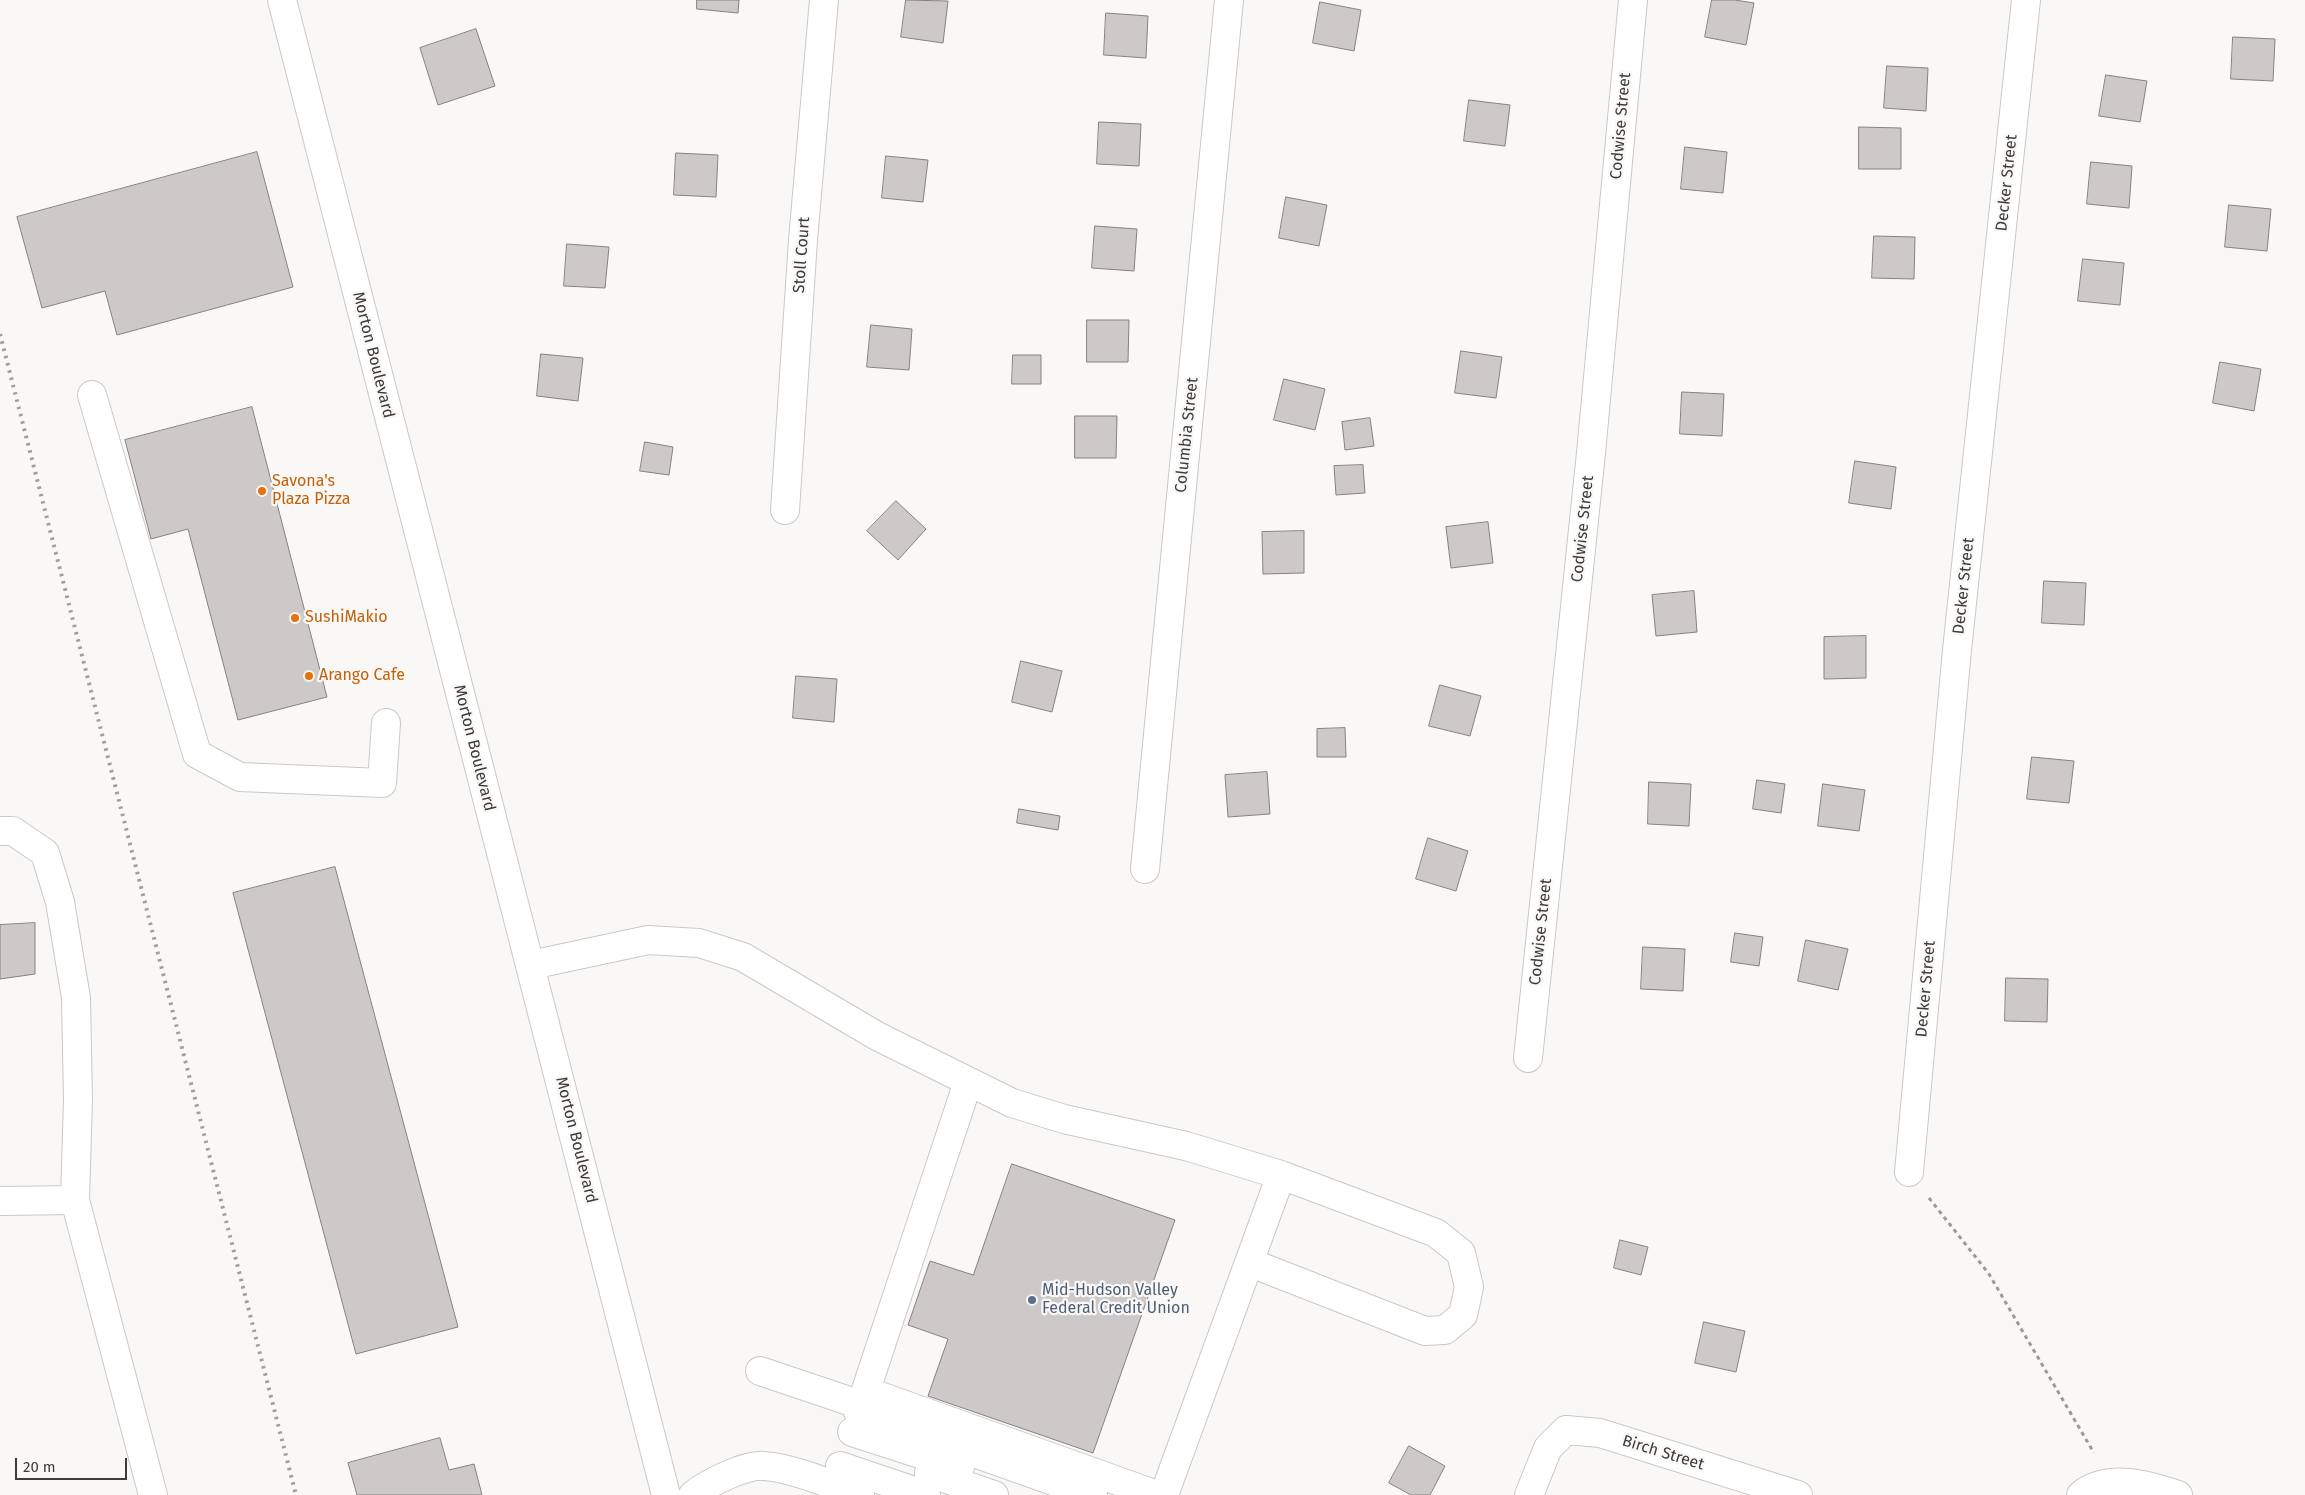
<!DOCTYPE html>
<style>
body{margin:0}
#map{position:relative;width:2305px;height:1495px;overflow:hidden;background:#faf8f6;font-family:"Fira Sans",sans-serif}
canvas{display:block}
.scale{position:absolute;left:15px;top:1458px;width:112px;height:22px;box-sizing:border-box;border:2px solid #3d3c3b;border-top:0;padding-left:6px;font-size:15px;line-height:18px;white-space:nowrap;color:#3d3c3b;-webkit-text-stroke:4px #faf8f6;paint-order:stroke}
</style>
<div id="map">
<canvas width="2305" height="1495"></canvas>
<div class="scale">20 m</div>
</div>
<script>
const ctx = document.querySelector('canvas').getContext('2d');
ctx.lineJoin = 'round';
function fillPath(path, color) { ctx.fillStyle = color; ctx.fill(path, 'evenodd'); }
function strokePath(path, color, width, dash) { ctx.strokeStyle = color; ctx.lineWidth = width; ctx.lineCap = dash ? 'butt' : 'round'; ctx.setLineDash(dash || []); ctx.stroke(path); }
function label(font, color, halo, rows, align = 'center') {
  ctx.font = font + ' "Fira Sans",sans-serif'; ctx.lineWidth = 4.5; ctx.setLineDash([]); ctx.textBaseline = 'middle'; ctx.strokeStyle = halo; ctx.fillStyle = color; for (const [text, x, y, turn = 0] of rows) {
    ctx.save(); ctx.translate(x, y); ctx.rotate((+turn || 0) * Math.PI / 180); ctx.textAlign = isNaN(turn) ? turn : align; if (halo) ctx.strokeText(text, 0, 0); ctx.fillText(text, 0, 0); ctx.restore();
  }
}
const building = new Path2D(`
 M697 0H739L738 13 697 9Z
 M906 0 948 1 943 43 901 37Z
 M1712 0H1735L1754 3 1746 45 1705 37Z
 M1320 2 1361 10 1354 51 1313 43Z
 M1106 13 1148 16 1146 58 1104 55Z
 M476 29 495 86 438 105 420 48Z
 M2233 37 2275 39 2273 81 2231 79Z
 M1887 66 1928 68 1926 111 1884 108Z
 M2106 75 2147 81 2140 122 2099 116Z
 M1469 100 1510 105 1505 146 1464 141Z
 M1099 122 1141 124 1139 166 1097 164Z
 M1859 127 1901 128V169H1859Z
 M1685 147 1727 152 1723 193 1681 189Z
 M257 152 293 287 117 335 105 291 42 308 17 217Z
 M676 153 718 155 716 197 674 195Z
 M886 156 928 160 923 202 882 198Z
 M2091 162 2132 166 2129 208 2087 204Z
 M1286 197 1327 205 1319 246 1279 238Z
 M2229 205 2271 209 2267 251 2225 247Z
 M1095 226 1137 229 1134 271 1092 268Z
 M1874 236 1915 237 1914 279 1872 278Z
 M567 244 609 247 605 288 564 286Z
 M2083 259 2124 263 2120 305 2078 301Z
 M1087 320H1129L1128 362H1087Z
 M871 325 912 329 909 370 867 367Z
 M1461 351 1502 357 1496 398 1455 393Z
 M541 354 583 358 578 401 537 396Z
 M1013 355H1041V384H1012Z
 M2220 362 2261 369 2254 411 2213 403Z
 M1284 379 1325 389 1315 430 1274 420Z
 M1682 392 1724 394 1722 436 1680 434Z
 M252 407 327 697 238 720 188 529 151 539 125 440Z
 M1075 416H1117L1116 458H1075Z
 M1370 418 1374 446 1345 450 1342 422Z
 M645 442 673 447 669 475 640 471Z
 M1855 461 1896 467 1891 509 1849 503Z
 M1363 465 1365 493 1336 495 1334 466Z
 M896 501 926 529 898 560 867 531Z
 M1488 522 1493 563 1451 568 1446 527Z
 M1304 531V573L1263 574 1262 532Z
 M2044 581 2086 583 2084 625 2042 623Z
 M1694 591 1697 632 1656 636 1652 595Z
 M1866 636V678L1824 679V637Z
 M1021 661 1062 671 1052 712 1012 702Z
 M796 676 837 679 834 722 793 718Z
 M1440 685 1481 696 1470 736 1429 726Z
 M1345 728 1346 757H1317V729Z
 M2032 757 2074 761 2069 803 2027 799Z
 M1267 772 1270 814 1228 817 1225 775Z
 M1757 780 1785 784 1781 813 1753 809Z
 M1649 782 1691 784 1689 826 1648 824Z
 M1823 784 1865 790 1859 831 1818 826Z
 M1019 809 1060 816 1058 830 1017 823Z
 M1428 838 1468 851 1456 891 1416 879Z
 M335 867 458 1327 356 1354 233 893Z
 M35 923V974L0 979V925Z
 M1735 933 1763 937 1759 966 1731 962Z
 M1806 940 1848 949 1838 990 1798 981Z
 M1643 947 1685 949 1683 991 1641 989Z
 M2006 978 2048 979 2047 1022 2005 1021Z
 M1012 1164 1175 1220 1093 1453 928 1396 948 1339 908 1325 930 1261 973 1275Z
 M1620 1240 1648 1247 1641 1275 1614 1268Z
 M1704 1322 1745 1331 1736 1372 1695 1363Z
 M440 1438 449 1470 474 1464 482 1495H357L348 1463Z
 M1409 1446 1445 1466 1430 1495H1411L1389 1483Z`);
fillPath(building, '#ccc9c8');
strokePath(building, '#858281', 1);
const minor = new Path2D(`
 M282 0 666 1495
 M92 395 197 754 240 777 382 783 386 723
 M785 510 803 240 824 0
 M0 831H13L45 853 60 902 76 998 78 1100 75 1200
 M1145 869 1229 0
 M531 965 648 940 699 943 743 957 877 1036 1012 1103 1064 1119 1186 1146 1281 1175 1436 1233 1461 1253 1469 1287 1463 1315 1445 1330 1425 1331 1251 1263
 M1528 1058 1591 453 1633 0
 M1909 1172 1957 650 2026 0
 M0 1201 75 1200 153 1495
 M760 1371 861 1405 968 1082
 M866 1391 1157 1495
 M858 1412 1093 1495
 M852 1432 960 1467
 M840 1466 926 1495
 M929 1473 994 1495
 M693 1495C706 1484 746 1464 764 1466 793 1468 832 1485 860 1495
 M1164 1495 1281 1175
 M1529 1495 1548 1448 1566 1430 1600 1433 1798 1495
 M2081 1495C2108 1473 2148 1485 2178 1495`);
strokePath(minor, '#cac9c6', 30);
strokePath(new Path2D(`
 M1929 1198 1989 1274 2094 1453`), '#9c9a99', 3, [4, 4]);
strokePath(minor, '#fff', 28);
strokePath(new Path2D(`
 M0 334 296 1495`), '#a09f9d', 4, [2.5, 5]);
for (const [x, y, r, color] of [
 [262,491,5,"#e8710a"],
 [295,618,5,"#e8710a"],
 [309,676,5,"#e8710a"],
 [1032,1300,5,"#5c6f8a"]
]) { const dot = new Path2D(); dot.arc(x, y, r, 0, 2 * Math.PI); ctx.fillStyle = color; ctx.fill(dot); strokePath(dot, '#faf8f6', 2); }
label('16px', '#3d3c3b', '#faf8f6', [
 ["Codwise Street",1621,126,-85],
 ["Decker Street",2007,183,-84],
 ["Stoll Court",802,255,-86],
 ["Morton Boulevard",373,355,76],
 ["Columbia Street",1187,435,-84],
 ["Codwise Street",1583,529,-84],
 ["Decker Street",1964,586,-84],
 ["Morton Boulevard",474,748,76],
 ["Codwise Street",1541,932,-84],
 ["Decker Street",1926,989,-85],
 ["Morton Boulevard",576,1140,76],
 ["Birch Street",1663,1453,17]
]);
label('16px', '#c56008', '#faf8f6', [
 ["Savona's",272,482],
 ["Plaza Pizza",272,500],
 ["SushiMakio",305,618],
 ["Arango Cafe",319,676]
], 'left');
label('16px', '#4e5e75', '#faf8f6', [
 ["Mid-Hudson Valley",1042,1291],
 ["Federal Credit Union",1042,1309]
], 'left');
</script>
